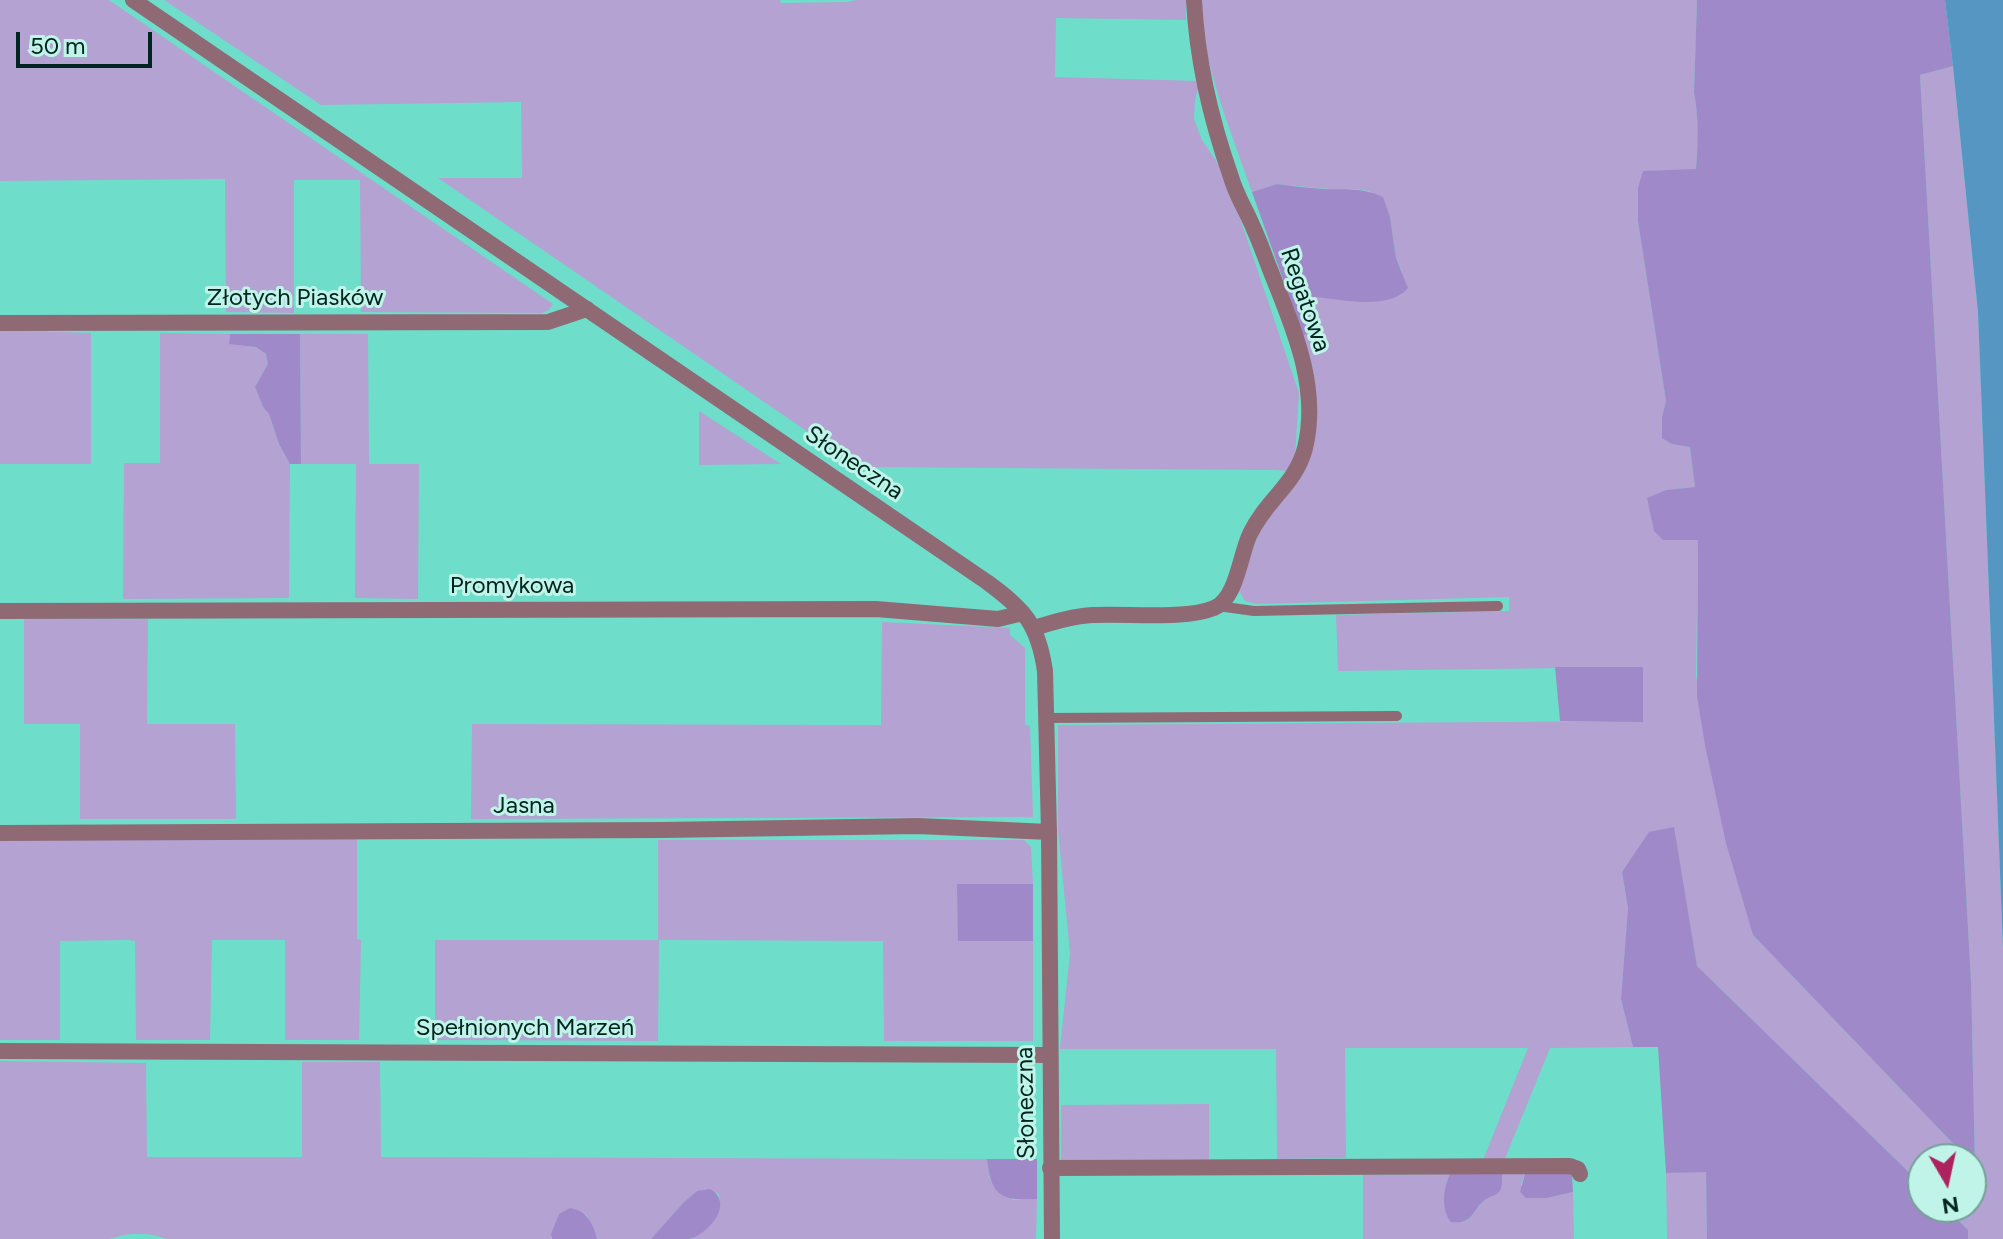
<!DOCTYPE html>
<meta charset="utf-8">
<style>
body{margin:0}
#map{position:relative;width:2003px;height:1239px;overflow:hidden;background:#6edecb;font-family:Figtree,sans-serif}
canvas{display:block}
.north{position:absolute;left:1907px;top:1143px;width:80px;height:80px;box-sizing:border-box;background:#c1f4e9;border:2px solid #74a198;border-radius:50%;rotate:171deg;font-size:22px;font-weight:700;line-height:32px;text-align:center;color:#00241f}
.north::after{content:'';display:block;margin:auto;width:28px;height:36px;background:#ae225e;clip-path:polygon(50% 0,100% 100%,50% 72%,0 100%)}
.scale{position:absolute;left:16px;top:32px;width:136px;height:36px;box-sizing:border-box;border:4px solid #00241f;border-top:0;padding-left:10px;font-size:24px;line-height:28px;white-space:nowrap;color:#00241f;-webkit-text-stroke:6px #c1f4e9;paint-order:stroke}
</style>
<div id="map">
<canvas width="2003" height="1239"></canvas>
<div class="north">N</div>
<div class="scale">50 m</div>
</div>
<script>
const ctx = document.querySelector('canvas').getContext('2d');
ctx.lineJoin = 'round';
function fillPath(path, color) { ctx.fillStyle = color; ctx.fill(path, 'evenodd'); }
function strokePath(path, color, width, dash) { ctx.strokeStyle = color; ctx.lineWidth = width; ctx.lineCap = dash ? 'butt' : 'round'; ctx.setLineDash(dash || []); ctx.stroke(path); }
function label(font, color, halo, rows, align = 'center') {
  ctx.font = font + ' Figtree,sans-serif'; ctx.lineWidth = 6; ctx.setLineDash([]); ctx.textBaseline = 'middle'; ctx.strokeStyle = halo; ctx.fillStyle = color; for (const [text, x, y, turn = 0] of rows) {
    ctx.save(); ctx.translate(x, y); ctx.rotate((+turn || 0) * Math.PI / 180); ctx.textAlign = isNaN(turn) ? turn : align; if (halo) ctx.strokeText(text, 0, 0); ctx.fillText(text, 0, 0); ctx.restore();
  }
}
fillPath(new Path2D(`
 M0 0H109L553 304 549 310 542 313 361 312 360 180H294V313L226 312 225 179 0 181Z
 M164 0H780L781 3 847 2 856 0H1186V20L1056 18 1055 77 1200 81 1195 100 1194 119 1202 140 1225 174 1299 393 1295 457 1289 471 1274 470 859 467 438 178H522L521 102 321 105Z
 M1198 0H1697L1694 93C1699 117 1698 145 1696 169L1638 188V221L1666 401 1662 417 1672 444 1690 447 1695 487 1666 490 1648 498 1654 530 1698 540 1696 676 1753 935 1968 1159H1923V1186L1697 966 1673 827 1622 872 1628 908 1621 999 1633 1047 1550 1048 1504 1161 1483 1160 1528 1048H1345L1346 1158 1277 1159 1276 1049H1060L1070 953 1058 830V725L1643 721 1642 667 1338 671 1336 615 1509 611V597L1256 604 1245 601 1239 591 1248 560 1264 522 1305 468 1303 336 1315 315 1312 305 1314 297C1349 299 1367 305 1402 294V271L1396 258 1390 217 1369 191 1354 189H1329L1277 184 1252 192C1230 129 1204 66 1198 0Z
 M1953 66 1978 312 2003 948V1239H1968V1230L1945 1207H1971V1162L1975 1164 1971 981 1920 75Z
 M0 330 91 333V464H0Z
 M160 333 230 334 229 343 256 347 266 354 268 364 255 387 263 407 269 414 279 444 290 464 289 598 123 599 124 463H160Z
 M300 334H368L369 464H419L418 599 355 598 356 464H301Z
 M699 411 781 464 699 465Z
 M24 619H148L147 724H235L236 819H80V724H24Z
 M882 622 1010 628V635L1025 648V725L1030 726 1033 817 471 819 472 724 881 725Z
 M0 839H357V939L361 940 359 1040H285V940H212L210 1040H136L135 941 129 940 60 941V1040H0Z
 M658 840H1024L1031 847 1033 884H958V940L1033 941V1041H884L883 941 659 940 658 1041 435 1040V940H658Z
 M0 1061 146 1063 147 1157H302V1062H380L381 1157 987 1159 990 1179 1013 1200 1037 1199 1036 1239H690C707 1229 726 1214 718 1193L697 1191 684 1202 651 1239H597L586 1214 551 1234V1239H167C148 1232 129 1232 110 1239H0Z
 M1209 1104V1159L1061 1160V1105Z
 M1706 1171 1707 1239H1667L1666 1173Z
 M1450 1174 1446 1183V1214L1466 1221C1472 1216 1475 1211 1480 1205 1491 1191 1503 1197 1502 1174H1525L1521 1184 1526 1198H1547L1573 1192 1574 1239H1363V1175Z`), '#b3a2d2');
fillPath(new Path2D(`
 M1697 0H1945L1953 66 1920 75 1971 981 1975 1166 1971 1159H1968L1753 935 1726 843 1705 745 1697 696 1698 540H1663L1654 531 1647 498 1666 490 1695 487 1690 447 1672 444 1662 438V417L1666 401 1638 221V188L1643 171 1696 169C1698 145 1699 117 1694 93Z
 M1277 184C1293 186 1308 188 1324 189 1347 190 1361 187 1383 197L1390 217 1396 258 1408 288C1389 311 1340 299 1314 297L1312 305 1316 326 1303 336 1252 192Z
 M230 334H300L301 464H290L279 444 269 414 263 407 255 387 268 364 266 354 256 347 229 344Z
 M1555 667H1643V722L1560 721Z
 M1674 827 1697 966 1923 1186V1207H1945L1968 1230V1239H1707L1706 1172 1666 1173 1658 1047H1633L1621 999 1628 908 1622 872 1649 832Z
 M957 884H1033V941H958Z
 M987 1159H1037V1199C1001 1201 991 1196 987 1159Z
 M1450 1174H1502C1502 1180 1503 1188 1498 1193 1496 1195 1489 1197 1486 1199 1472 1209 1474 1225 1451 1222 1441 1210 1443 1188 1450 1174Z
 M1525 1174H1572L1573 1192 1547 1198H1526L1520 1192Z
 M710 1189C735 1203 709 1234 689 1239 678 1239 662 1239 651 1239L684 1202 697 1191Z
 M570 1208C587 1211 593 1223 597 1239H552L551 1234 559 1214Z`), '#a089c8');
fillPath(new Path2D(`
 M1945 0H2003V948L1978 312 1953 66Z`), '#5596c3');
strokePath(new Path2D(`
 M1218 606 1254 611 1498 606
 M1046 718 1397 716`), '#8f6a74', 10);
strokePath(new Path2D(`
 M0 323 548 322 587 309
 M0 611 876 609 998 619 1023 613
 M1034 628C1054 622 1073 616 1093 615 1126 613 1186 620 1214 608 1237 599 1240 554 1250 534 1266 500 1296 484 1305 448 1320 387 1293 327 1271 272 1265 257 1260 242 1253 227 1246 210 1236 195 1231 177 1211 120 1197 61 1194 0
 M0 833 662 830 918 826 1049 832
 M0 1051 1049 1055
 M1050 1168 1570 1166 1578 1169 1580 1174`), '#8f6a74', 16);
strokePath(new Path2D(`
 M133 0 987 582C1025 610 1038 624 1045 671L1049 832 1052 1239`), '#8f6a74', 16);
label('24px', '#00241f', '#c1f4e9', [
 ["Złotych Piasków",295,298],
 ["Regatowa",1305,300,71],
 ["Słoneczna",854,463,34],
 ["Promykowa",512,586],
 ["Jasna",524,806],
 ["Spełnionych Marzeń",525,1028],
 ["Słoneczna",1026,1103,-91]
]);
</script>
